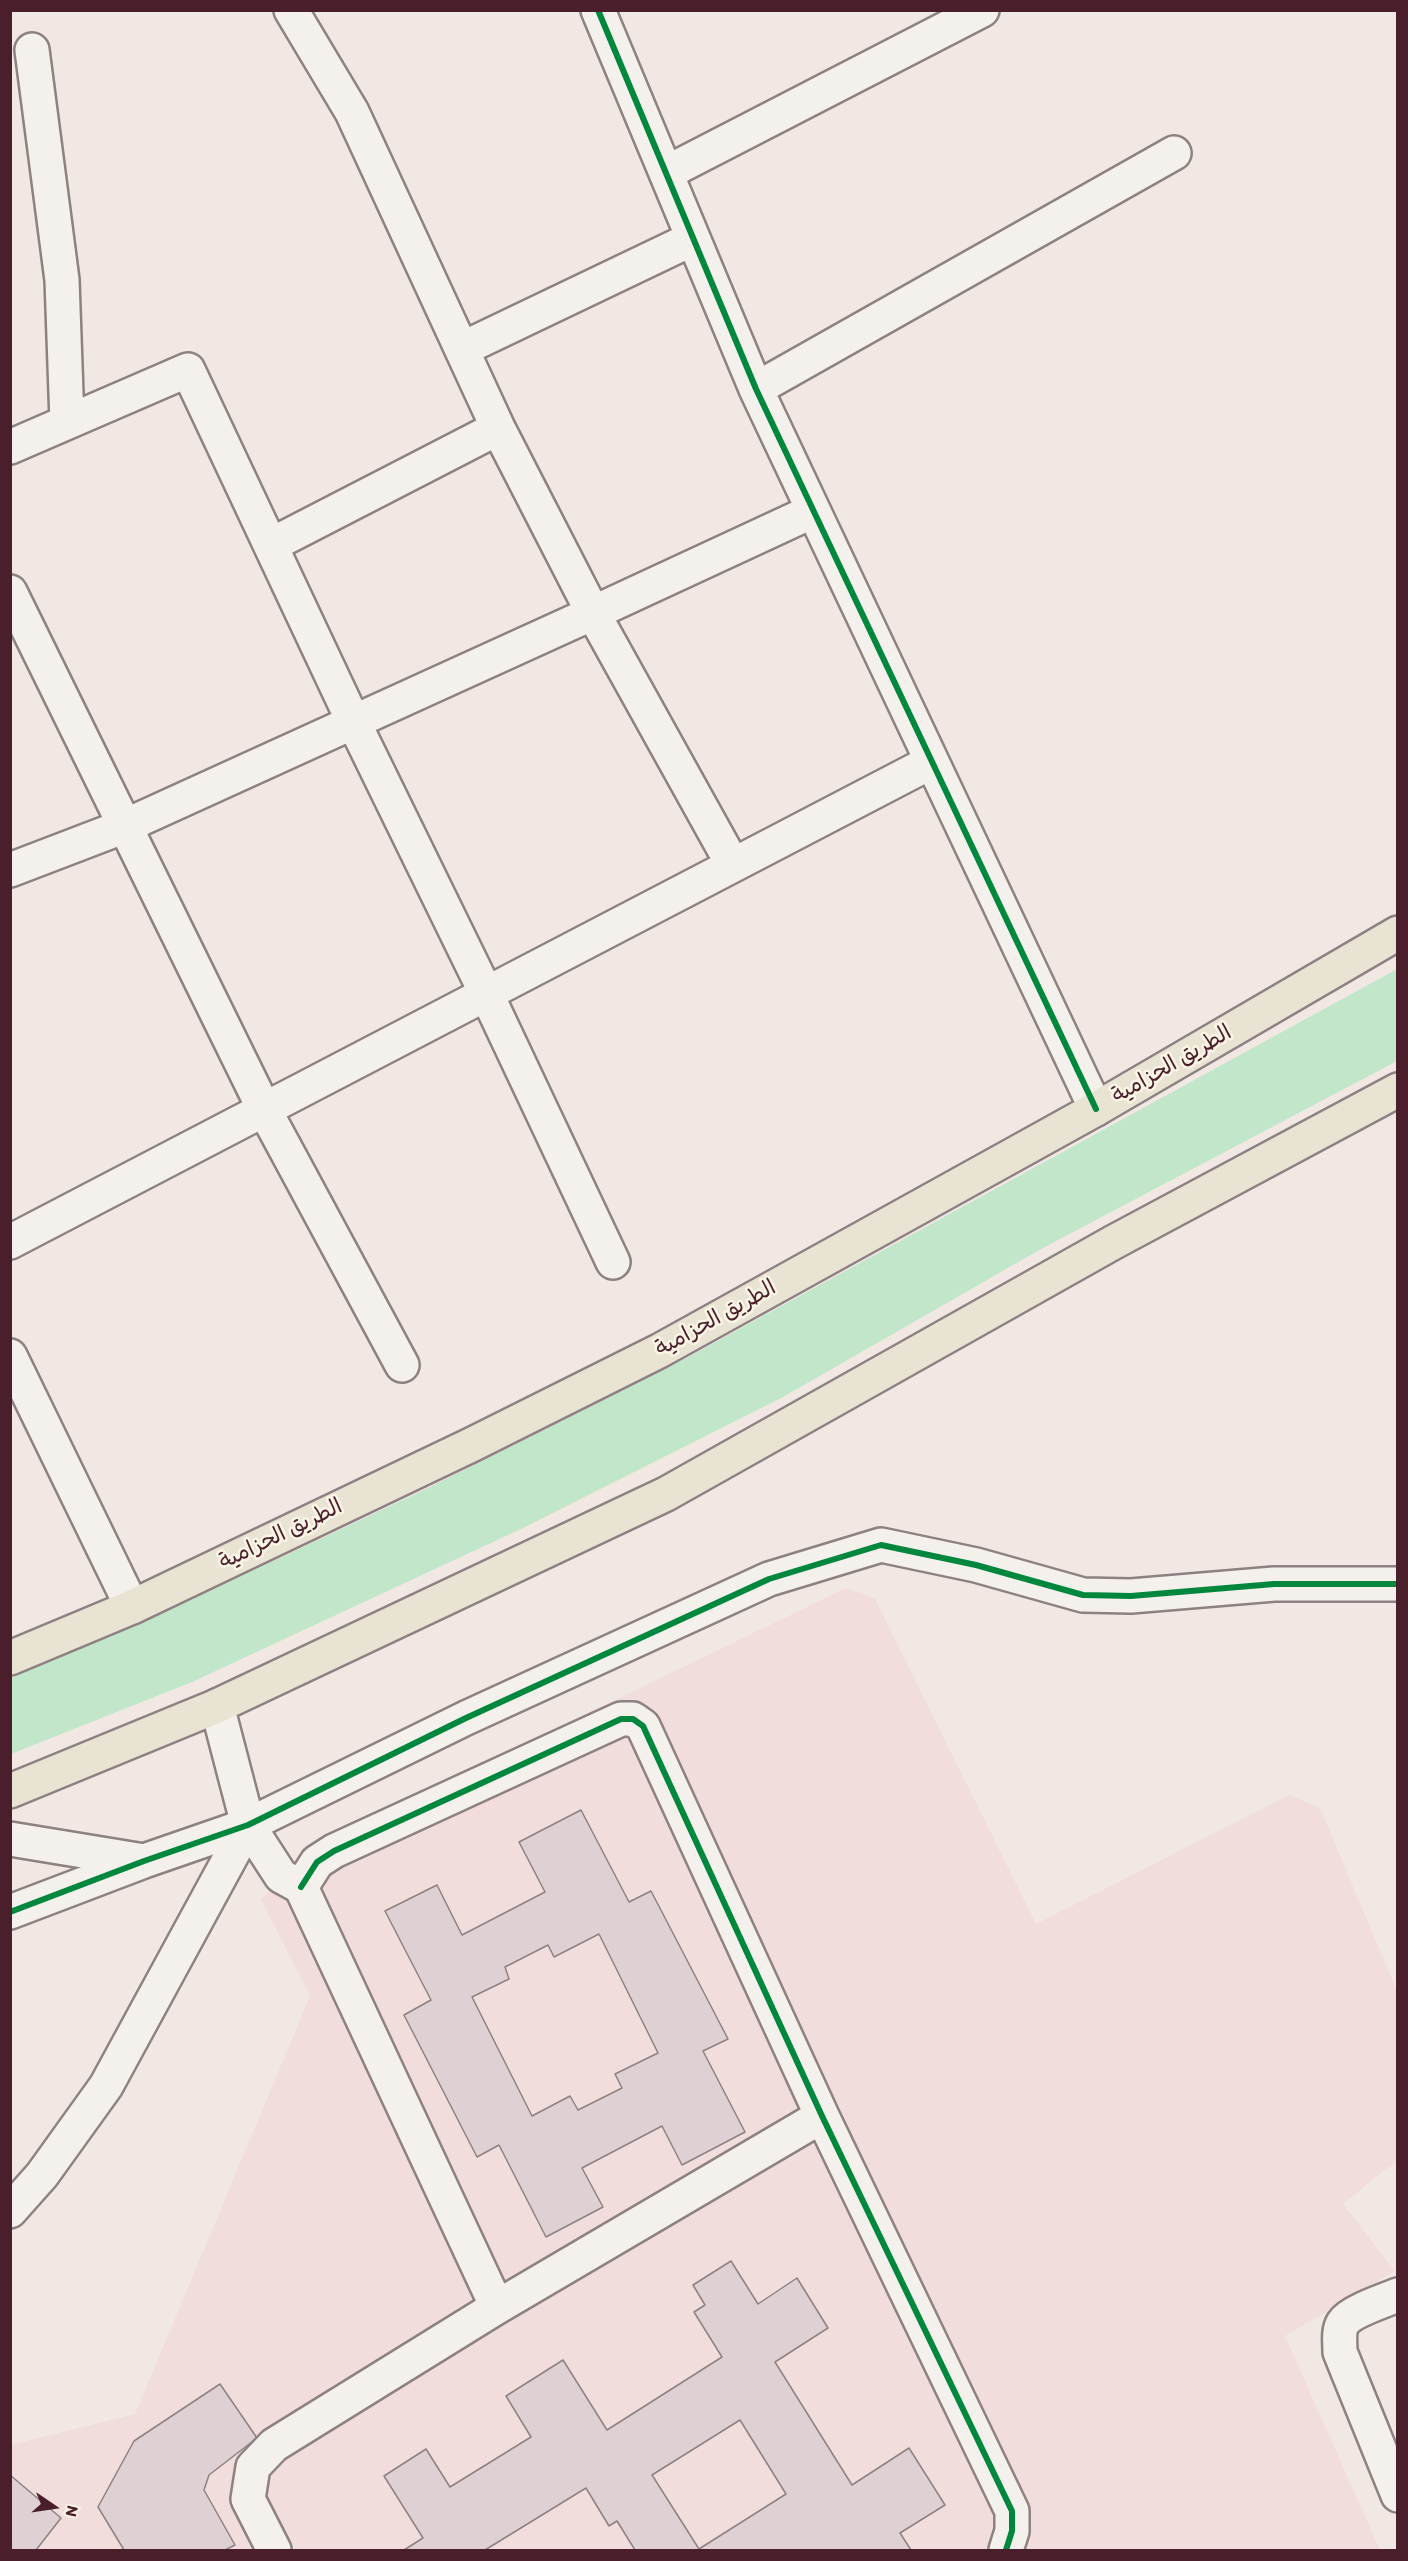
<!DOCTYPE html>
<meta charset="utf-8">
<style>
body{margin:0}
#map{position:relative;width:1408px;height:2561px;overflow:hidden;background:#f1e8e4;font-family:Itim,sans-serif}
canvas{display:block}
.frame{position:absolute;inset:0;border:12px solid #4a1f2b;pointer-events:none}
.north{position:absolute;left:24px;top:2477px;width:60px;height:60px;-webkit-text-stroke:4px #fcf5e5;paint-order:stroke;rotate:103deg;font-size:16px;font-weight:700;line-height:24px;text-align:center;color:#4a1f2b}
.north::after{content:'';display:block;margin:auto;width:21px;height:27px;background:#4a1f2b;clip-path:polygon(50% 0,100% 100%,50% 72%,0 100%)}
</style>
<div id="map">
<canvas width="1408" height="2561"></canvas>
<div class="frame"></div>
<div class="north">N</div>
</div>
<script>
const ctx = document.querySelector('canvas').getContext('2d');
ctx.lineJoin = 'round';
function fillPath(path, color) { ctx.fillStyle = color; ctx.fill(path, 'evenodd'); }
function strokePath(path, color, width, dash) { ctx.strokeStyle = color; ctx.lineWidth = width; ctx.lineCap = dash ? 'butt' : 'round'; ctx.setLineDash(dash || []); ctx.stroke(path); }
function label(font, color, halo, rows, align = 'center') {
  ctx.font = font + ' Itim,"Playpen Sans Arabic",sans-serif'; ctx.lineWidth = 5; ctx.setLineDash([]); ctx.textBaseline = 'middle'; ctx.strokeStyle = halo; ctx.fillStyle = color; for (const [text, x, y, turn = 0] of rows) {
    ctx.save(); ctx.translate(x, y); ctx.rotate((+turn || 0) * Math.PI / 180); ctx.textAlign = isNaN(turn) ? turn : align; if (halo) ctx.strokeText(text, 0, 0); ctx.fillText(text, 0, 0); ctx.restore();
  }
}
fillPath(new Path2D(`
 M846 1588 875 1599 1036 1924 1289 1795 1320 1808 1397 1991V2160L1343 2204 1395 2271 1285 2336 1380 2550H36L61 2518 11 2475 10 2445 135 2414 310 1996 261 1900 304 1851Z`), '#f1dddc');
fillPath(new Path2D(`
 M1397 969V1061L1041 1249 783 1397 523 1528 192 1682 11 1754V1678L161 1614 428 1488 690 1356Z`), '#c1e6c9');
const building = new Path2D(`
 M581 1810 629 1902 651 1891 728 2039 703 2051 745 2132 682 2165 662 2126 582 2168 603 2207 546 2237 499 2145 477 2157 404 2015 431 2000 385 1911 437 1885 462 1935 545 1892 519 1842ZM599 1934 658 2053 615 2074 622 2088 578 2110 570 2096 532 2116 472 1997 509 1979 505 1967 548 1945 554 1957Z
 M731 2261 758 2304 797 2278 828 2328 775 2362 852 2485 909 2448 945 2505 900 2533 911 2550H635L617 2521 609 2526 586 2488 485 2550H404L423 2538 384 2476 426 2449 450 2487 531 2437 506 2396 563 2360 607 2430 722 2357 694 2312 705 2305 693 2285ZM740 2420 786 2494 699 2549 652 2475Z
 M220 2384 257 2438 209 2475 204 2490 235 2545 225 2550H124L98 2507 134 2441Z
 M10 2475 61 2518 36 2550H10Z`);
fillPath(building, '#dfd0d3');
strokePath(building, '#8d8182', 1.5);
const minor = new Path2D(`
 M291 10 352 112 498 428 593 613 813 511
 M598 10 756 389 1096 1109
 M32 50 62 280 67 422
 M666 173 982 10
 M462 349 692 239
 M756 389 1174 153
 M10 447 188 370 354 723 486 993 613 1262
 M271 545 498 428
 M10 592 264 1109 402 1365
 M10 870 125 826 593 613 733 865
 M10 1242 931 762
 M10 1356 132 1607
 M217 1706 248 1825 281 1876 301 1887 497 2307 822 2116
 M10 1839 144 1861
 M301 1887 317 1862 334 1851 621 1719H633L643 1726 822 2116 1012 2511V2531L1006 2550
 M10 1912 144 1861 248 1825 466 1718 769 1579 881 1545 976 1565 1083 1595 1131 1596 1274 1584H1398
 M10 2211 42 2175 106 2086 248 1825
 M1398 2295C1385 2300 1350 2312 1343 2323 1338 2331 1340 2343 1340 2352L1398 2495
 M274 2550 248 2499 253 2467 274 2445 497 2307`);
const highway = new Path2D(`
 M10 1658 132 1607 471 1445 659 1351 1096 1109 1398 933
 M10 1791 217 1706 666 1494 1114 1242 1398 1090`);
strokePath(minor, '#8d8182', 38);
strokePath(highway, '#8d8182', 38);
strokePath(minor, '#f4f0eb', 33);
strokePath(highway, '#e9e3d4', 33);
strokePath(new Path2D(`
 M598 10 756 389 1096 1109
 M301 1887 317 1862 334 1851 621 1719H633L643 1726 822 2116 1012 2511V2531L1006 2550
 M10 1912 144 1861 248 1825 466 1718 769 1579 881 1545 976 1565 1083 1595 1131 1596 1274 1584H1398`), '#00873e', 6);
label('22px', '#4a1f2b', '#fcf5e5', [
 ["الطريق الحزامية",1172,1065,-30],
 ["الطريق الحزامية",716,1319,-29],
 ["الطريق الحزامية",281,1535,-26]
]);
</script>
